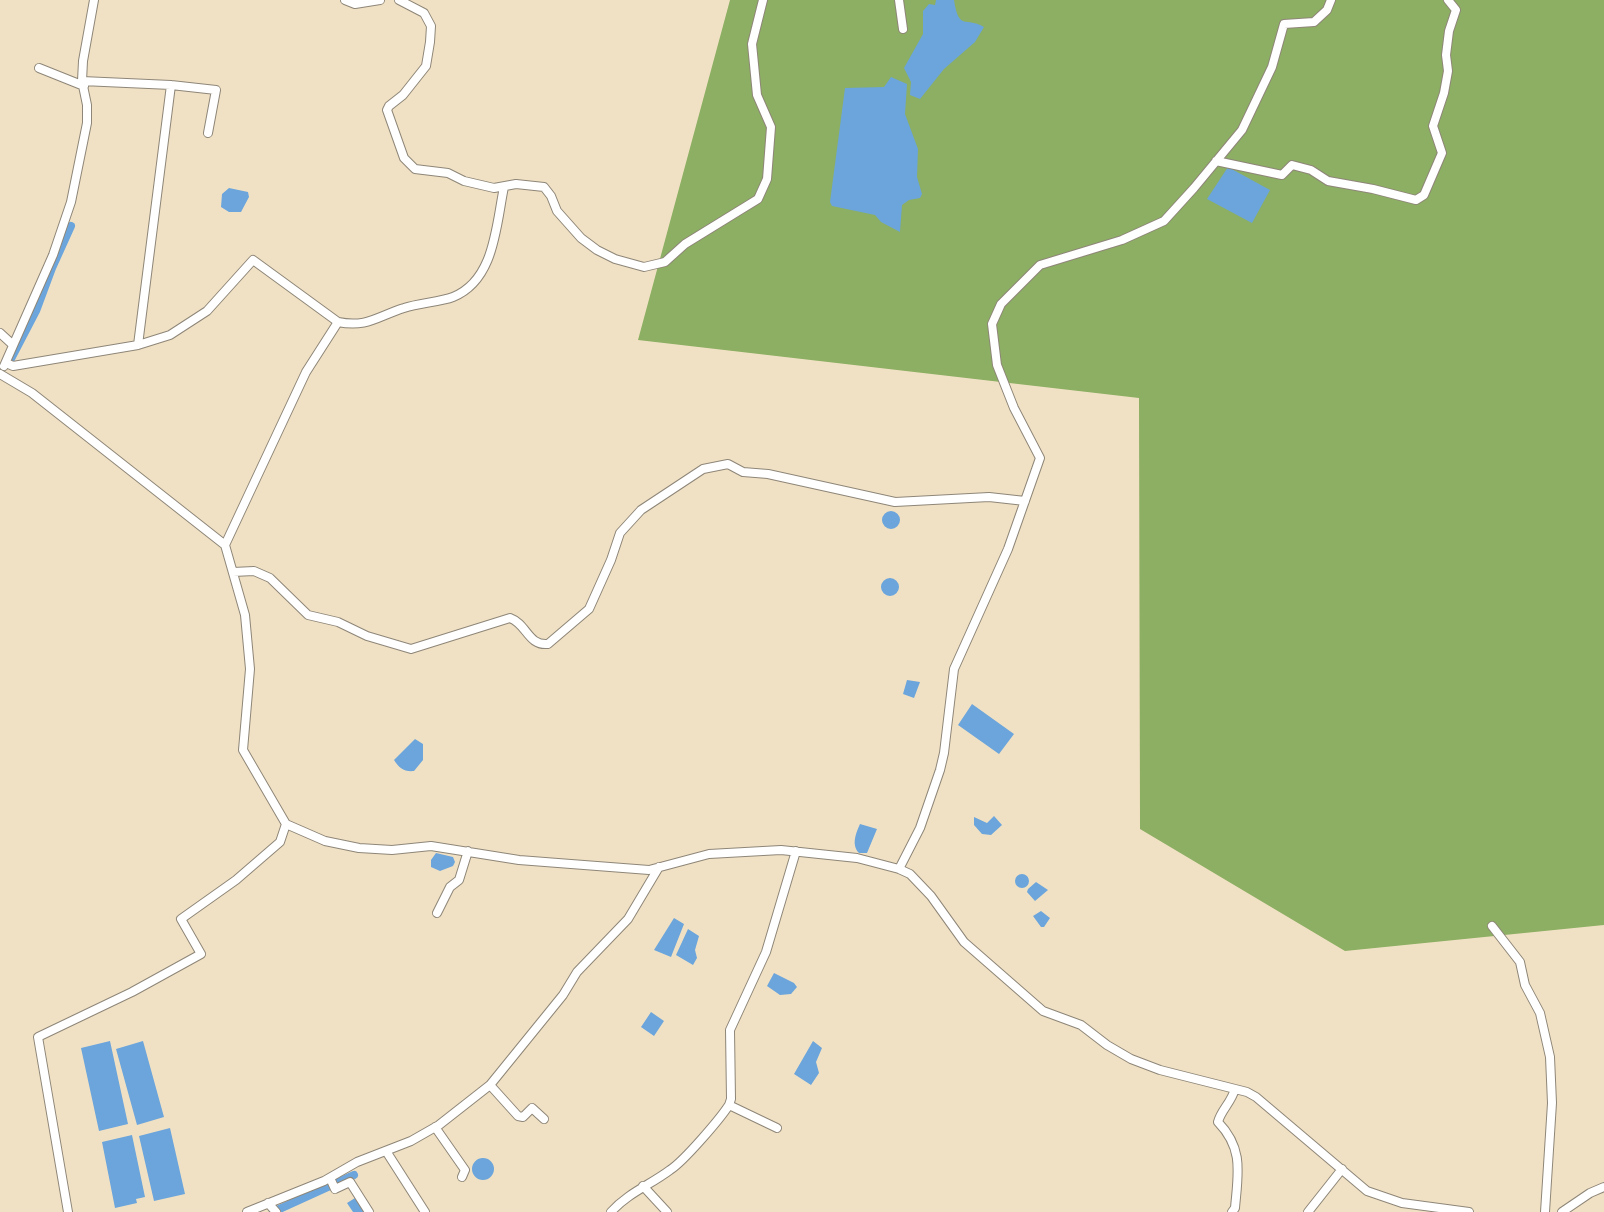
<!DOCTYPE html>
<style>
body{margin:0}
canvas{display:block;background:#f1e1c4}
</style>
<canvas width="1604" height="1212"></canvas>
<script>
const ctx = document.querySelector('canvas').getContext('2d');
ctx.lineJoin = 'round';
function fillPath(path, color) { ctx.fillStyle = color; ctx.fill(path, 'evenodd'); }
function strokePath(path, color, width, dash) { ctx.strokeStyle = color; ctx.lineWidth = width; ctx.lineCap = dash ? 'butt' : 'round'; ctx.setLineDash(dash || []); ctx.stroke(path); }
fillPath(new Path2D(`
 M730 0H1604V925L1345 951 1140 829 1139 398 638 340Z`), '#8caf63');
fillPath(new Path2D(`
 M936 0H954C959 32 966 16 984 27L975 42 944 69 920 99 910 95 911 82 904 68 923 34V11L929 4 935 5Z
 M891 77 907 84 905 114 918 149 917 177 922 194 920 198 909 200 902 205 900 232 881 222 875 215 832 206 830 202 845 88 884 87Z
 M1228 167 1270 190 1252 223 1207 199Z
 M229 188 248 192 249 197 241 212H229L221 207 222 194Z
 M882 520a9 9 0 1 1 18 0a9 9 0 1 1-18 0Z
 M881 587a9 9 0 1 1 18 0a9 9 0 1 1-18 0Z
 M907 680 920 682 914 698 903 694Z
 M972 704 1014 734 999 754 958 725Z
 M415 739 423 744V760L414 771C404 772 399 768 394 760Z
 M994 816 1002 825 991 835 982 834 974 825V817L987 823Z
 M860 824 877 829 867 853H859C851 845 856 833 860 824Z
 M436 853 453 857 455 862 453 866 440 871 431 867V860Z
 M1015 881a7 7 0 1 1 14 0a7 7 0 1 1-14 0Z
 M1036 882 1048 890 1035 901 1027 892 1028 889Z
 M1041 911 1050 918 1044 927H1041L1033 916Z
 M674 918 684 924 671 957 654 950Z
 M688 929 699 936 695 950 697 958 693 965 676 955Z
 M774 973 794 983 797 987 791 994 780 995 767 986Z
 M651 1012 664 1021 654 1036 641 1027Z
 M110 1041 128 1124 99 1131 81 1048Z
 M143 1041 164 1117 137 1125 116 1049Z
 M813 1041 822 1048 816 1062 819 1073 811 1085 794 1074Z
 M170 1128 185 1194 154 1201 139 1136Z
 M132 1135 145 1197 136 1199 137 1203 115 1208 102 1142Z
 M472 1169a11 11 0 1 1 22 0a11 11 0 1 1-22 0Z
 M355 1198 364 1212H353L347 1203Z`), '#6ba5db');
strokePath(new Path2D(`
 M11 359 36 311 52 268 71 226
 M273 1212 354 1175`), '#6ba5db', 8);
const street = new Path2D(`
 M345 0 355 4 380 0
 M399 0 424 13 431 26 430 42 426 66 403 95 389 106 387 110 404 158 415 169 448 173 464 181 494 188 516 184 544 187 551 196 557 211 581 238 597 250 615 259 644 267 665 262 685 244 758 199 767 179 771 127 757 95 752 44 763 0
 M899 0 903 29
 M39 68 84 86
 M82 81 171 85 216 90 208 133
 M1216 161 1282 175 1292 165 1311 170 1328 181 1373 189 1416 200 1424 195 1442 153 1433 126 1444 93 1448 71 1446 55 1449 31 1456 10 1448 0
 M0 333 12 344
 M138 345 170 335 207 311 253 260 338 322
 M6 363 13 366 138 345 171 85
 M4 366 53 255 71 202 87 123V105L82 81 83 61 94 0
 M0 374 32 393 225 545 245 615 250 669 243 750 286 824 325 841 359 848 392 850 431 846 519 860 649 870 709 854 781 850 857 858 899 869 910 874 931 896 964 942 1043 1011 1081 1025 1107 1045 1131 1059 1160 1070 1247 1092 1256 1097 1367 1191 1402 1203 1469 1212
 M225 545 306 372 338 322C367 328 378 316 404 308 419 303 440 302 453 297 495 280 496 225 504 187
 M233 572 254 571 270 578 308 615 338 622 367 636 411 649 510 618C527 624 528 646 548 644L589 609 611 560 620 533 641 510 703 469 728 464 743 472 768 474 895 502 989 497 1025 501
 M899 869 920 828 940 770 944 753 954 669 1008 549 1040 458 1014 408 997 365 992 324 1001 304 1040 265 1122 240 1164 221 1194 188 1242 130 1272 67 1284 24 1314 22 1327 10 1331 0
 M437 913 450 887 459 880 468 851
 M1492 926 1520 962 1525 985 1540 1013 1550 1057 1552 1103 1545 1212
 M490 1085 518 1116 523 1117 532 1108 544 1119
 M729 1105 777 1128
 M435 1127 465 1170 462 1177
 M386 1151 425 1212
 M330 1178 335 1189 350 1182 369 1212
 M643 1186 667 1212
 M268 1203 276 1212
 M68 1212 38 1037 132 992 201 954 181 919 236 880 280 842 286 824
 M247 1212 324 1181 357 1162 411 1141 439 1125 490 1085 563 995 577 972 628 919 659 867
 M611 1212C628 1193 650 1185 670 1170 684 1161 720 1119 729 1105L731 1099 730 1030 766 952 796 851
 M1232 1212 1235 1208C1238 1173 1244 1149 1218 1122 1221 1110 1231 1103 1235 1089
 M1308 1212 1342 1169
 M1562 1212 1590 1193 1604 1187`);
strokePath(street, '#8e8678', 10);
strokePath(street, '#fff', 8);
</script>
